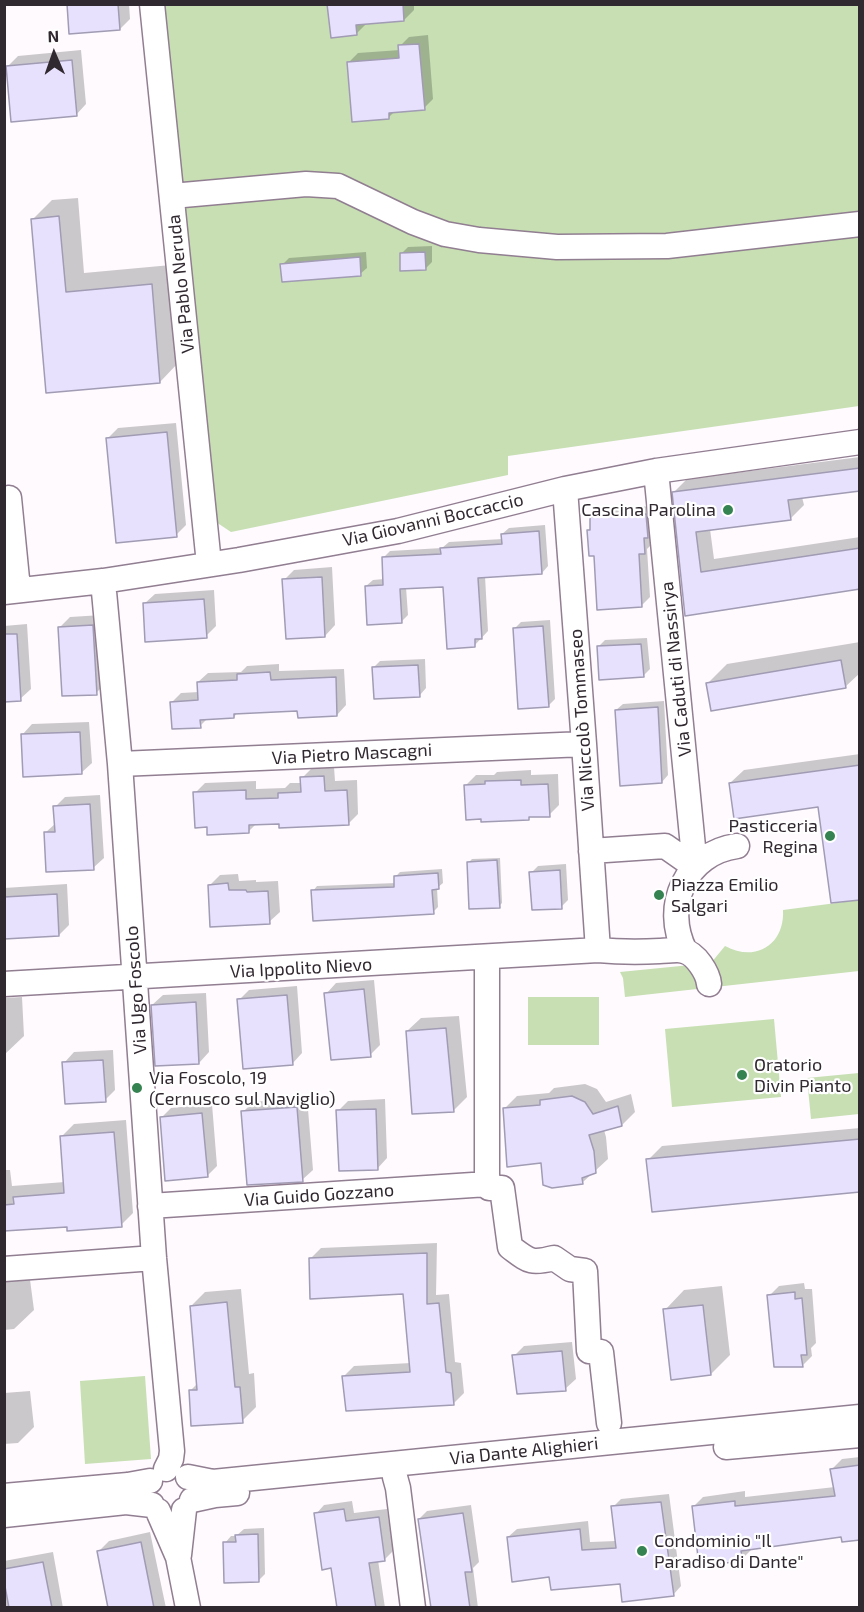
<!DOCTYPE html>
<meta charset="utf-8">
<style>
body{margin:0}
#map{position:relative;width:864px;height:1612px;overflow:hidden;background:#fefafe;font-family:"Exo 2",sans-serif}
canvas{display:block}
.frame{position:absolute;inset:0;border:6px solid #312930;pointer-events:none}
.north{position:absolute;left:24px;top:24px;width:60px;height:60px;-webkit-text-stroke:4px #fff;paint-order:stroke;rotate:358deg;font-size:16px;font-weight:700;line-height:24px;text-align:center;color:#312930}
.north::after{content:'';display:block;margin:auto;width:21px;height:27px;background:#312930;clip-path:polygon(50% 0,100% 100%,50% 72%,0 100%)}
</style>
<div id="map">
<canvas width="864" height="1612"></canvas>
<div class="frame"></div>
<div class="north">N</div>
</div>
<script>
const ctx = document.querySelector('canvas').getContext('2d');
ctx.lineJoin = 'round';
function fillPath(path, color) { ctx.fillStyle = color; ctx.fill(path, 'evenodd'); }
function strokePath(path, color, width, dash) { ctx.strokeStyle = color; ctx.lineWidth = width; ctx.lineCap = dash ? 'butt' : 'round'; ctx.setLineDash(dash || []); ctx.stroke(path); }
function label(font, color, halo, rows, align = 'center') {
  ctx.font = font + ' "Exo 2",sans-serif'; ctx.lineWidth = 4.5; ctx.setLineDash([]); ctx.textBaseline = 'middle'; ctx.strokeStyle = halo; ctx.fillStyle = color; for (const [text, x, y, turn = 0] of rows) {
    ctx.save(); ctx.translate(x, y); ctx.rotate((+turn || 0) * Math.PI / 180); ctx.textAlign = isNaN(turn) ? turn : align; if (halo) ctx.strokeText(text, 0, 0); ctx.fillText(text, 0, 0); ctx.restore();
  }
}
fillPath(new Path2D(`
 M161 5H859V406L508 456V475L231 532 213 520Z
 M859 900V971L625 997 623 978 620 972 711 963 725 946C756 963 785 944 783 910Z
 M528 997H599V1045H528Z
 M774 1019 781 1097 672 1107 665 1029Z
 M859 1073V1114L811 1119 807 1078Z
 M145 1376 151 1459 85 1464 80 1381Z`), '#c7dfb3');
fillPath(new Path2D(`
 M68 4H129L130 19 120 29Z
 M329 4H414V10L404 20 366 24 356 34Z
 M428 35 433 99 424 108 395 111 389 117 349 62 358 53 400 50V46L409 37Z
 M81 50 86 104 76 115 8 66 18 56Z
 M78 198 84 273 171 265 179 362 160 382 48 391 33 219 52 200Z
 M432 246V262L425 269 401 254 408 247Z
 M366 252 367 268 360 274 282 265 289 258Z
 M176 423 186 525 176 535 108 438 118 428Z
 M860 457V490L802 497 804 505 790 519 710 529 714 559 860 537V587L686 614 674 492 687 479Z
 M654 506 653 543 647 549 650 597 641 606 596 554 588 531 592 528 591 517 600 509Z
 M545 525 548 566 542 573 485 576 488 631 474 646 445 585 406 587 408 615 401 622 366 586 373 580 384 579 383 558 390 551 442 548 449 542 503 539 502 534 509 528Z
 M332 567 335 625 325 636 284 580 294 570Z
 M214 590 216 626 206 636 144 604 155 594Z
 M102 615 106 683 96 693 60 627 70 617Z
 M550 620 555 699 548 706 514 629 521 622Z
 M27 624 31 689 20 699 4 700V626Z
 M647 638 650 669 643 676 598 647 605 640Z
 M860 642V673L845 687 708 683 727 664Z
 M425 659 426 688 420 695 373 668 380 661Z
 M279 664V671L344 669 346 705 337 715 299 709 238 712 234 717 208 718 200 726 172 702 181 693 199 692 198 682 208 673 241 672 247 666Z
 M664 701 668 775 662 782 616 710 623 704Z
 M89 722 92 763 81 773 22 735 32 724Z
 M860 754V898L820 806 730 783 744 770Z
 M334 767 335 781 357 780 358 814 348 824 257 823 248 832 208 826 195 793 205 783 256 781V789L285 788 290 783H302V778L312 768Z
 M531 770V775L558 774 559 805 549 815 531 816 528 819 466 785 476 775H494L497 772Z
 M100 795 104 858 93 868 45 833 56 823 55 807 65 797Z
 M500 858 502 903 499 906 469 862 472 859Z
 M566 864 568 900 561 907 531 873 538 866Z
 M442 869 443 883 437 888 438 907 433 912 313 891 317 886 396 883 395 877 400 872Z
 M238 874 239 881 256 880V882L278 881 280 912 269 922 210 885 220 875Z
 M67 884 69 925 59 935 4 938V888Z
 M374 980 380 1045 370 1055 326 994 336 983Z
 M297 986 302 1053 292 1064 239 1000 249 990Z
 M206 993 209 1052 199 1063 152 1005 163 995Z
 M22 997 24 1036 4 1055V998Z
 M459 1016 467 1097 453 1111 407 1031 421 1018Z
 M113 1050 115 1090 105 1100 64 1063 74 1052Z
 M585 1084 597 1089 606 1102 631 1094 635 1112 622 1125 604 1130 606 1137 608 1159 583 1182 542 1161 504 1109 517 1096 549 1093 554 1088Z
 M307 1097 313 1170 302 1180 243 1112 253 1102Z
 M385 1099 387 1158 377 1169 338 1111 348 1101Z
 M212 1104 217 1166 207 1176 161 1118 171 1108Z
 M126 1120 133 1213 121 1225H68L4 1230V1170H10L12 1186 65 1182 62 1136 74 1124Z
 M860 1128V1191L648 1160 662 1146Z
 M437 1243 436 1295 449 1294 455 1362 461 1363 464 1393 454 1403 344 1376 354 1366 411 1363 405 1293 311 1258 321 1248Z
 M29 1272 34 1310 14 1329 4 1330V1275Z
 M804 1283 805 1289H812L816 1343 811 1348 812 1356 802 1366 769 1296 779 1286Z
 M722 1286 730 1355 711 1374 665 1310 684 1290Z
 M241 1289 249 1374 254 1373 256 1407 242 1421 190 1391 198 1383 191 1306 205 1292Z
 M572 1342 576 1379 565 1389 514 1356 524 1346Z
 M30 1391 34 1427 18 1443 4 1444V1393Z
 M860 1457V1539L842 1536 752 1549 742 1559 693 1507 703 1497 745 1491V1497L835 1487 832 1469 842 1459Z
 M669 1494 681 1586 673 1595 621 1582 550 1575 508 1537 517 1529 588 1521 590 1542 616 1541 613 1507 621 1499Z
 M352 1501 354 1513 387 1509 393 1551 384 1560H378L385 1608H338L333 1567 316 1514 324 1505Z
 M471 1505 479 1562 473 1568 478 1608H433L419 1519 427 1511Z
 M264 1528 265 1574 259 1580 225 1543 231 1536H236L244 1529Z
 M150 1532 166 1608H110L99 1551 109 1541Z
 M53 1552 63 1608H4V1561Z`), '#0003');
const building = new Path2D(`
 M67 4H118L120 30 69 34Z
 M327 4H403L404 21 356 25 357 35 331 38Z
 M419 44 425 110 389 113V119L352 122 347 62 399 58 398 45Z
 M72 60 77 116 11 122 6 66Z
 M59 216 66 292 152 284 160 383 46 393 31 219Z
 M425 252 426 270 400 271V253Z
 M360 257 361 276 282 282 280 264Z
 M167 432 177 537 116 543 106 438Z
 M860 468V491L788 500 791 520 696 532 701 572 860 548V589L685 616 672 492Z
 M646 514 648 538H644L645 554H639L642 607 597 610 594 556H589L587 530H590V517Z
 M539 531 542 574 478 578 482 639H475V647L447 649 443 587 400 589 402 623 367 625 365 586 383 585 382 557 441 554 440 548 502 544 501 534Z
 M322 577 325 637 286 639 282 579Z
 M204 599 207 638 145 642 143 603Z
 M93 625 97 695 62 696 58 627Z
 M543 626 549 707 518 709 513 628Z
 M4 634H17L21 701 4 702Z
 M641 644 644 677 599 680 597 646Z
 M841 660 846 688 711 711 706 683Z
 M418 665 420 697 374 699 372 667Z
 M270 672 271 680 336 677 337 716 298 718 297 711 234 714V718L200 720 201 728 172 729 170 702 198 700 197 682 237 680V674Z
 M658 707 662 783 620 786 615 710Z
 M80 732 82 774 23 777 21 734Z
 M860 765V900L831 903 818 807 734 819 729 783Z
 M324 776 325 791 347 790 349 825 279 828V824L249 825V833L207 835V827L195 828 193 792 246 790V799L278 798V793L301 792 300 777Z
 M521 780V785L548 784 550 817H529V820L481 822V819L466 820 464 785 485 784V781Z
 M90 804 94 870 46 872 44 832H55L53 806Z
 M497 860 500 908 469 909 467 862Z
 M560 870 562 909 532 910 529 872Z
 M438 873 439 889 432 890 434 914 313 921 311 890 394 887V876Z
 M228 883 229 890H246L247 892 268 891 270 924 210 927 208 885Z
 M57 894 59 936 4 939V897Z
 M364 989 371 1057 331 1060 324 993Z
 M287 995 293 1065 243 1069 237 999Z
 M196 1002 199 1064 155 1066 151 1005Z
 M446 1028 454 1112 412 1114 406 1031Z
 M103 1060 106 1102 65 1104 62 1062Z
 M572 1096 585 1102 593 1114 618 1106 622 1126 589 1135 594 1151 596 1173 582 1178 583 1184 552 1188 543 1185 541 1163 507 1167 503 1108 540 1105V1100Z
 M297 1107 303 1182 247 1185 241 1111Z
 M376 1109 378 1170 339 1171 336 1110Z
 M202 1113 208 1177 165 1181 160 1117Z
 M114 1132 122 1227 67 1231V1227L4 1231V1205L14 1204 13 1197 64 1193 60 1136Z
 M860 1139V1192L652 1212 646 1159Z
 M427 1253V1304L439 1303 446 1372 451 1373 454 1405 346 1411 342 1376 410 1372 403 1294 310 1299 309 1258Z
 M795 1292V1299L802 1298 807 1355H801L803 1367H774L767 1295Z
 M227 1302 235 1387H240L243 1423 191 1426 189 1390H197L190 1306Z
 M703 1305 711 1375 671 1380 663 1309Z
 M562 1351 566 1391 517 1394 512 1355Z
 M860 1465V1540L842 1542 841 1537 741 1551 743 1561 699 1566 692 1506 735 1501V1506L835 1496 830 1469Z
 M661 1502 674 1596 622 1602 620 1584 551 1590 549 1577 512 1582 507 1537 580 1529 582 1550 616 1548 611 1506Z
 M344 1509 346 1521 379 1517 385 1561 369 1563 376 1608H337L331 1568 322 1570 314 1513Z
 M463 1513 472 1572H465L470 1608H431L418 1519Z
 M258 1534 259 1582 224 1583 223 1542H236L235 1535Z
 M141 1542 154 1608H108L97 1551Z
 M43 1562 52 1608H9L4 1581V1569Z`);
fillPath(building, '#e7e1fd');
strokePath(building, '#a19bb4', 1.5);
const minor = new Path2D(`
 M152 4 209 564
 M172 196 306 184 338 186 413 222 445 234 479 240 557 247 667 246 860 224
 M656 471 695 867
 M565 489 584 744 598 950
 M9 498 17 579 22 590
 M103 581 120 764 154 1258 172 1451 171 1459 166 1469
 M4 592 103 581 239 560 398 531 565 489 656 471 860 442
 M120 764 584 744
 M591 851 665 846 695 867
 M685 951C662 906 686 853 737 846
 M487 957V1175L489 1188H502L510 1247C529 1261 530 1264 554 1258L570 1269 585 1271 589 1351 601 1352 609 1423
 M4 984 598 950C619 952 639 952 660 951 667 951 678 949 684 951 696 954 708 973 709 984
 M150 1206 488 1184
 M4 1269 154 1258
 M726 1447 860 1435
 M188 1477 213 1482 860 1417
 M395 1477 398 1488 413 1608
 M4 1496 128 1485 150 1481
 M192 1500 215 1495 237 1493
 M158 1511 178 1557 188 1608
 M4 1515 126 1502 152 1505
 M179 1555 184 1510`);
strokePath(minor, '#917e91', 27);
strokePath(minor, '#fff', 24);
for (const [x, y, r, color] of [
 [728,510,6,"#368352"],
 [830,836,6,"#368352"],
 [659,895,6,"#368352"],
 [742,1075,6,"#368352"],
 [137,1088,6,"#368352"],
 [642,1551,6,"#368352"]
]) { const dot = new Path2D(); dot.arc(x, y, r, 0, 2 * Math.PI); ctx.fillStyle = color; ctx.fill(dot); strokePath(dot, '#fff', 2); }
label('18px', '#312930', '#fff', [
 ["Via Pablo Neruda",181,284,-96],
 ["Via Giovanni Boccaccio",433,520,-13],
 ["Via Caduti di Nassirya",676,669,-96],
 ["Via Niccolò Tommaseo",582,720,-94],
 ["Via Pietro Mascagni",352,754,-3],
 ["Via Ippolito Nievo",301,968,-3],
 ["Via Ugo Foscolo",136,990,-94],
 ["Via Guido Gozzano",319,1195,-4],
 ["Via Dante Alighieri",524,1451,-6]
]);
label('18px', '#312930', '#fff', [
 ["Cascina Parolina",716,510,"right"],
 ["Pasticceria",818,826,"right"],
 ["Regina",818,847,"right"],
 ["Piazza Emilio",671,885],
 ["Salgari",671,906],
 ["Oratorio",754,1065],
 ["Divin Pianto",754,1086],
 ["Via Foscolo, 19",149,1078],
 ["(Cernusco sul Naviglio)",149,1099],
 ["Condominio \"Il",654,1541],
 ["Paradiso di Dante\"",654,1562]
], 'left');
</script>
